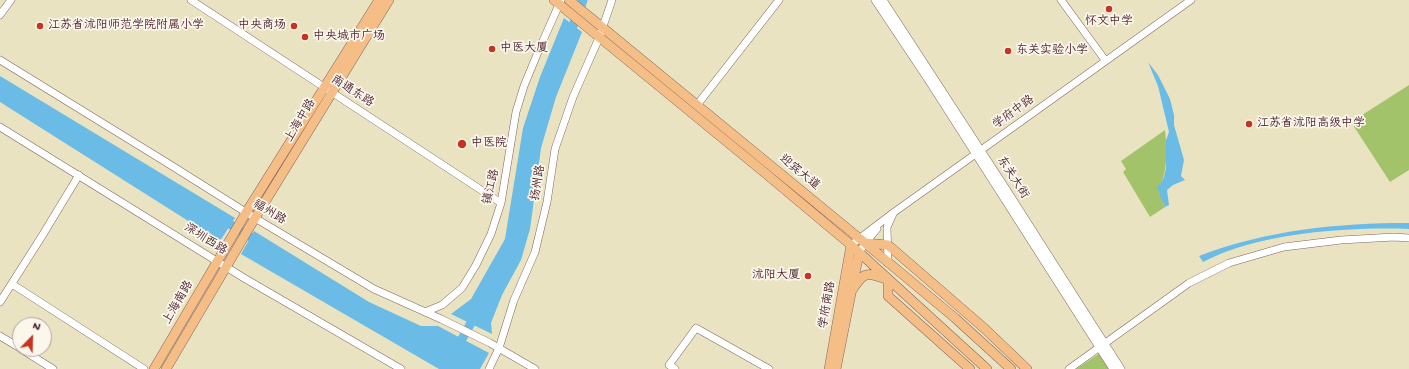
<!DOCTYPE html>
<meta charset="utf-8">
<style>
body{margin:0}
#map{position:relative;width:1409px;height:369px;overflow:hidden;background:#eae3c2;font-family:"Gochi Hand",sans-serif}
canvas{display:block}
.north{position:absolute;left:12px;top:317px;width:40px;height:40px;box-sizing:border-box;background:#fbf7ec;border:1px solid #b4a19f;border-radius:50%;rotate:23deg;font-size:11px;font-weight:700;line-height:16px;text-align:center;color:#4a1f2b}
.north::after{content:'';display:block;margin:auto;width:14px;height:18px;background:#c8321e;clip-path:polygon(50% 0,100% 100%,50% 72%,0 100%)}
</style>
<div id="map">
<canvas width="1409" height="369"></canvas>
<div class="north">N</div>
</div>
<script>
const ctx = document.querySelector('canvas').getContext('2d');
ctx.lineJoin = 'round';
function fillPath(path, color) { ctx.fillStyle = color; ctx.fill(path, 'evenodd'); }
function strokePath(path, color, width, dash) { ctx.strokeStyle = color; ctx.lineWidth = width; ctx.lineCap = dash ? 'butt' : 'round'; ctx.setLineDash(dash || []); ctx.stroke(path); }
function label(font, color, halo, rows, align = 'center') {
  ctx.font = font + ' "Gochi Hand","LXGW WenKai TC",sans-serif'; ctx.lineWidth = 3.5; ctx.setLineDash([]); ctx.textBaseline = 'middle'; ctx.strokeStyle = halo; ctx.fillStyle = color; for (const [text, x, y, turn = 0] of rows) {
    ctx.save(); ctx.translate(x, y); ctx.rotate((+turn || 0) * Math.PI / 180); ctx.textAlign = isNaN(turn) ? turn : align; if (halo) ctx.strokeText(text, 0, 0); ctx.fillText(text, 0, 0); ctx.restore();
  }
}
fillPath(new Path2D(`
 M1409 85V170L1390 182 1351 122Z
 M1165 130C1166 140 1167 151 1166 161 1165 181 1156 188 1165 207L1150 217 1123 172 1126 169 1121 161Z
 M1100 353 1110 369H1076Z`), '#a3c36b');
fillPath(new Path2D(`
 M564 18 582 32 556 97 541 148 530 229 521 260 502 295 491 323 492 334 451 314 471 299 505 239 523 128 540 77Z
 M1148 62 1158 75 1170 99 1174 115V125L1184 160 1181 176 1185 180 1173 185 1167 190 1169 205 1165 207 1161 198 1157 186 1161 184 1164 177 1166 168V140L1169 132 1158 86Z
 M0 76 235 218 220 241 0 102Z
 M1409 223V229C1353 227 1281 232 1228 251 1219 254 1211 258 1203 262L1199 256C1267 230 1337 223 1409 223Z
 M254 231 369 302 421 326H438L489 353 480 369H439L241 254Z`), '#6abbe6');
strokePath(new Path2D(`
 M569 36 583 0
 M221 219 261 243
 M457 348 476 314`), '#6abbe6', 9);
const minor = new Path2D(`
 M191 0 501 203
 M875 0 929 81 1113 369
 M883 0 1006 189 1121 369
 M1061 0 1105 60
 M0 15 11 0
 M0 60 169 164 255 218 374 289 441 319 490 343 535 369
 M697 105 779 0
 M0 127 244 278 401 369
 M851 245 893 213 1191 0
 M859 253 865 243 877 229
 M888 263 887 227 893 214
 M12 284 144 369
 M0 302 42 236 79 175
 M425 312 442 305 462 288 476 265 491 234 501 203 516 112 524 86 538 52 561 0
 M0 336 20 348
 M21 349 53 369
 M489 369 499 348 514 300 535 252 547 202 555 149 573 97 599 38 612 0
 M675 369 669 365 696 328 769 369
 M1069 369 1189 283 1229 263 1284 247 1341 240 1394 237 1409 238`);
const major = new Path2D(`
 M554 0 765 173 851 245 987 369
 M569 0 865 243 955 318 1011 369
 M865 243 888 245 984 328 1027 369
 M851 292C863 272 866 271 888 280V296L970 369
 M154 369 244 216 379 0
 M166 369 255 218 389 0
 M829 369 851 245
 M836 369 859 253`);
strokePath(minor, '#826460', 8);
strokePath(major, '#826460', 10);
strokePath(minor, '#fff', 7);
strokePath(major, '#f6be87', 9);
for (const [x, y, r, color] of [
 [1109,9,4,"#c8321e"],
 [40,26,4,"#c8321e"],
 [294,26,4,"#c8321e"],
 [305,37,4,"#c8321e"],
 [492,49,4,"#c8321e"],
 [1008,51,4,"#c8321e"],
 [1249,124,4,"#c8321e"],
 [462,144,5,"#c8321e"],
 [808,276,4,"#c8321e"]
]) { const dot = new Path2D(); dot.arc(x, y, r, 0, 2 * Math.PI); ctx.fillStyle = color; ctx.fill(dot); strokePath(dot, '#fbf7ec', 1.5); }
label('12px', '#4a1f2b', '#fbf7ec', [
 ["怀文中学",1109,22,"center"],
 ["江苏省沭阳师范学院附属小学",48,26],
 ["中央商场",286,26,"right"],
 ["中央城市广场",313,37],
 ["中医大厦",500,49],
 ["东关实验小学",1016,51],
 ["江苏省沭阳高级中学",1257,124],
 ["中医院",471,144],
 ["沭阳大厦",800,276,"right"]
], 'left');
label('12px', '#4a1f2b', '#fbf7ec', [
 ["南通东路",352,92,33],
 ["学府中路",1014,113,-36],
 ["上海中路",301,121,-59],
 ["迎宾大道",799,173,39],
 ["东关大街",1012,178,57],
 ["扬州路",539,183,-81],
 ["镇江路",492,187,-77],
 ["福州路",269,213,31],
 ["深圳西路",205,240,32],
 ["上海南路",179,303,-60],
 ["学府南路",828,305,-80]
]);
</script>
